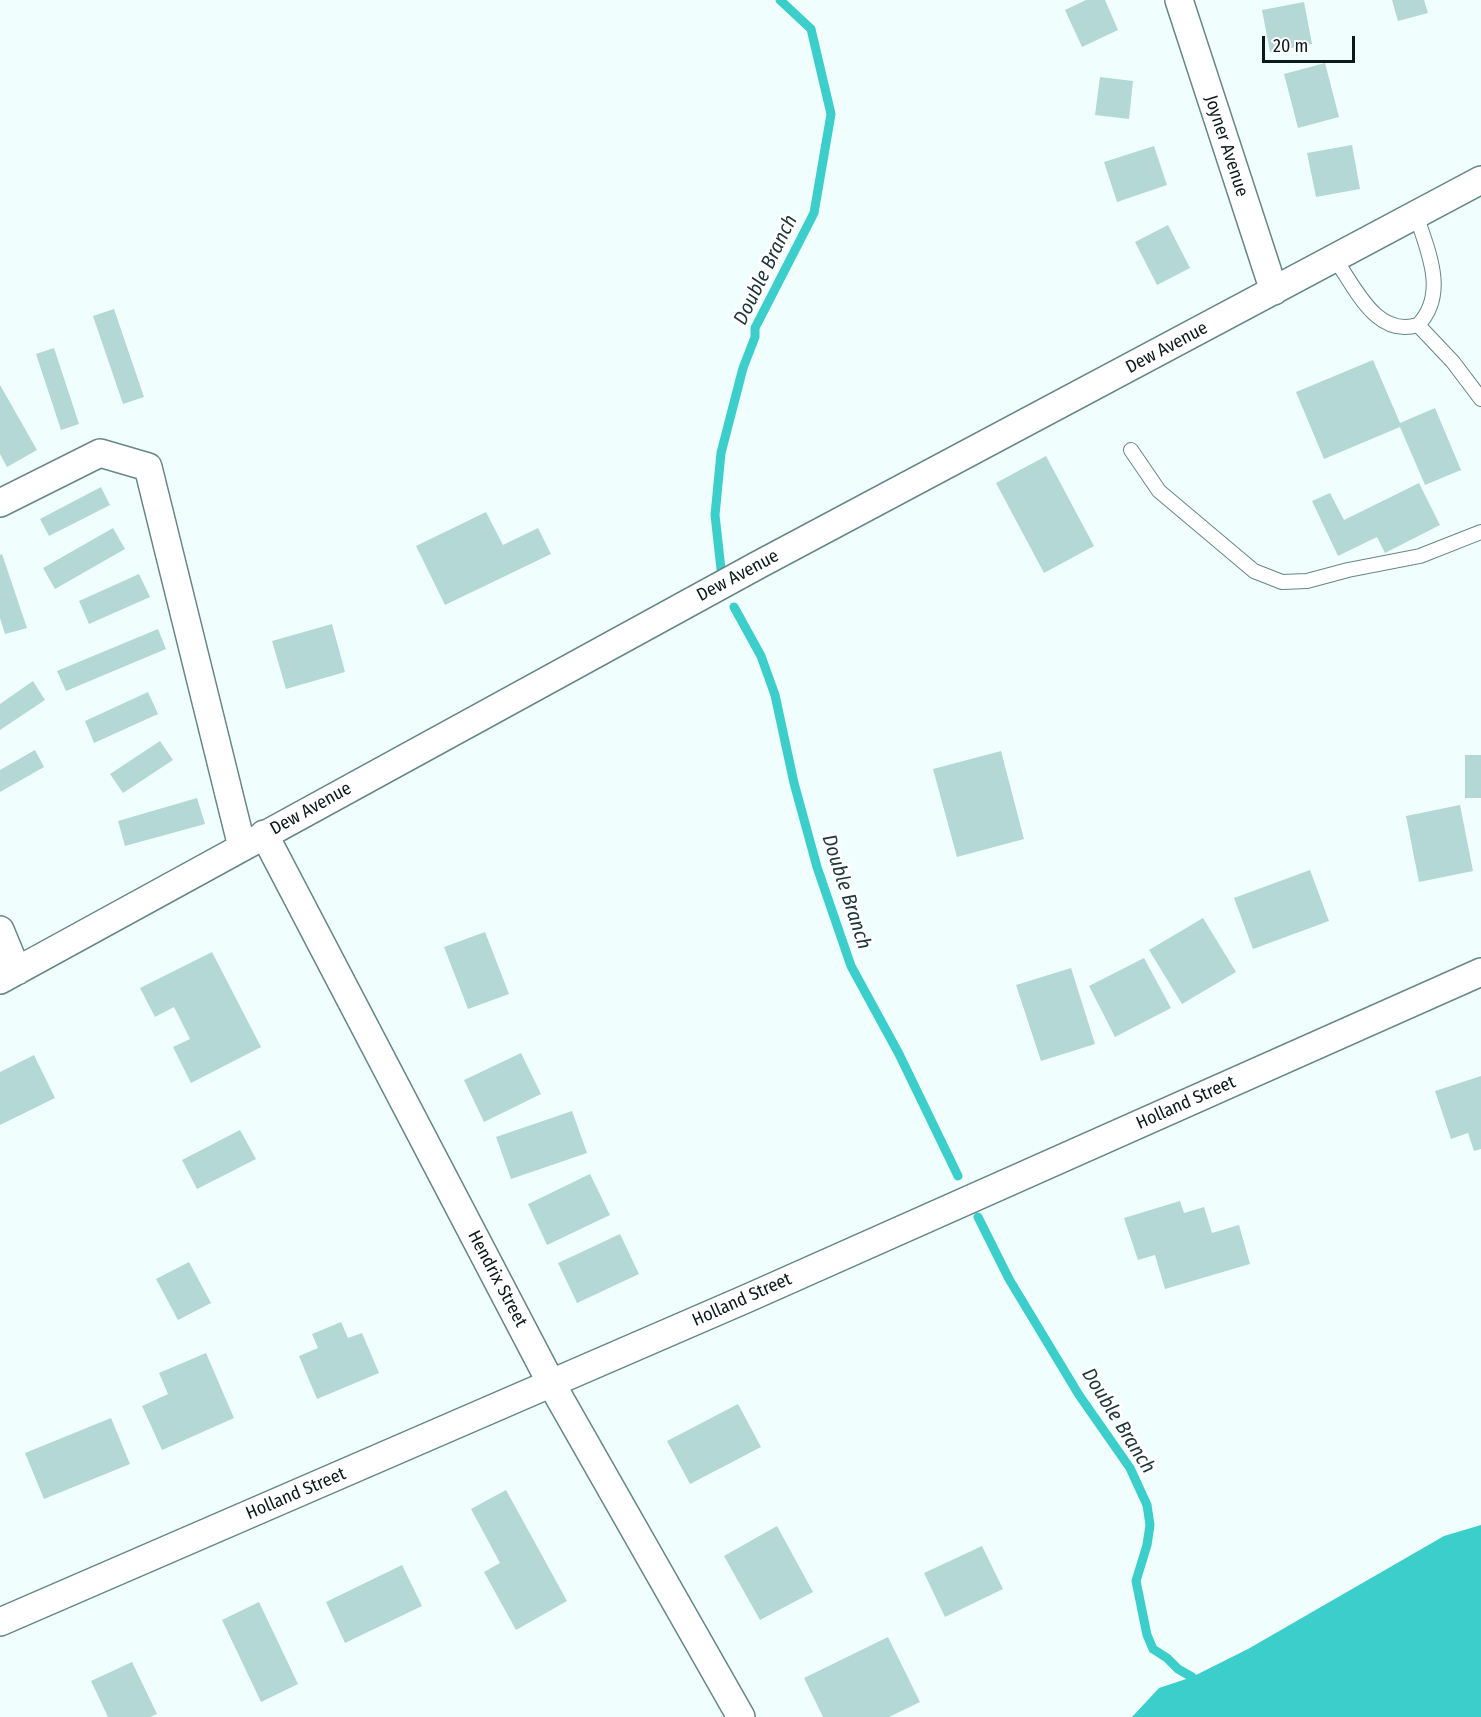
<!DOCTYPE html>
<style>
body{margin:0}
#map{position:relative;width:1481px;height:1717px;overflow:hidden;background:#f0fffe;font-family:"Fira Sans Condensed",sans-serif}
canvas{display:block}
.scale{position:absolute;left:1262px;top:36px;width:93px;height:27px;box-sizing:border-box;border:3px solid #0c1919;border-top:0;padding-left:8px;font-size:18px;line-height:21px;white-space:nowrap;color:#0c1919;-webkit-text-stroke:4px #fff;paint-order:stroke}
</style>
<div id="map">
<canvas width="1481" height="1717"></canvas>
<div class="scale">20 m</div>
</div>
<script>
const ctx = document.querySelector('canvas').getContext('2d');
ctx.lineJoin = 'round';
function fillPath(path, color) { ctx.fillStyle = color; ctx.fill(path, 'evenodd'); }
function strokePath(path, color, width, dash) { ctx.strokeStyle = color; ctx.lineWidth = width; ctx.lineCap = dash ? 'butt' : 'round'; ctx.setLineDash(dash || []); ctx.stroke(path); }
function label(font, color, halo, rows, align = 'center') {
  ctx.font = font + ' "Fira Sans Condensed",sans-serif'; ctx.lineWidth = 6; ctx.setLineDash([]); ctx.textBaseline = 'middle'; ctx.strokeStyle = halo; ctx.fillStyle = color; for (const [text, x, y, turn = 0] of rows) {
    ctx.save(); ctx.translate(x, y); ctx.rotate((+turn || 0) * Math.PI / 180); ctx.textAlign = isNaN(turn) ? turn : align; if (halo) ctx.strokeText(text, 0, 0); ctx.fillText(text, 0, 0); ctx.restore();
  }
}
fillPath(new Path2D(`
 M1481 1525V1717H1132L1159 1688 1192 1677 1248 1649 1444 1536Z`), '#3bceca');
strokePath(new Path2D(`
 M721 569 715 515 721 453 743 368 755 337V328L814 213 831 114 811 29 780 0
 M734 607 761 656 775 695 794 783 817 867 851 966 899 1054 958 1176
 M978 1217 1009 1279 1079 1395 1130 1468 1147 1505 1150 1525 1147 1545 1136 1581 1147 1635 1153 1649 1167 1658 1178 1669 1192 1677`), '#3bceca', 9);
fillPath(new Path2D(`
 M1086 0H1105L1118 30 1082 47 1065 10Z
 M1392 0H1424L1428 13 1398 21Z
 M1304 2 1312 44 1270 52 1262 10Z
 M1325 63 1339 117 1298 128 1284 74Z
 M1100 77 1133 81 1129 119 1095 115Z
 M1352 145 1360 189 1316 197 1307 153Z
 M1154 146 1167 185 1117 202 1104 162Z
 M1168 225 1190 268 1157 285 1135 242Z
 M114 309 144 397 123 404 93 316Z
 M54 348 79 424 61 430 36 354Z
 M1373 360 1400 423 1435 408 1461 470 1425 485 1400 427 1324 459 1296 392Z
 M0 385 37 450 7 467 0 454Z
 M1046 456 1094 546 1044 573 996 483Z
 M1419 483 1440 525 1385 553 1377 537 1338 556 1312 501 1330 493 1344 520Z
 M101 487 110 505 49 536 40 519Z
 M486 512 503 545 538 528 551 554 445 605 416 546Z
 M113 528 125 549 55 589 43 568Z
 M2 554 27 628 5 634 0 618V555Z
 M139 574 150 597 89 624 79 601Z
 M332 624 345 672 286 689 272 641Z
 M158 629 166 649 66 691 57 671Z
 M33 681 45 700 0 730V704Z
 M148 692 158 714 94 743 85 721Z
 M160 741 173 760 123 793 110 774Z
 M35 750 44 767 0 792V770Z
 M1001 751 1024 839 957 857 933 769Z
 M1465 755H1481V798H1465Z
 M197 798 205 824 125 846 118 821Z
 M1460 805 1473 871 1419 882 1406 816Z
 M1310 870 1329 921 1253 949 1234 898Z
 M1203 918 1236 972 1182 1004 1149 950Z
 M485 932 509 994 468 1009 444 947Z
 M212 952 261 1047 191 1083 173 1047 190 1039 174 1007 155 1017 140 988Z
 M1144 958 1171 1008 1115 1037 1089 986Z
 M1071 968 1095 1044 1041 1061 1016 985Z
 M521 1053 541 1094 484 1122 464 1080Z
 M34 1055 55 1098 0 1125V1072Z
 M1481 1076V1149L1474 1151 1468 1133 1451 1139 1435 1091Z
 M572 1111 587 1153 511 1179 496 1137Z
 M240 1130 256 1159 197 1189 182 1160Z
 M590 1174 610 1215 547 1245 528 1204Z
 M1180 1201 1184 1213 1204 1207 1212 1233 1239 1225 1250 1264 1165 1289 1155 1255 1138 1260 1124 1218Z
 M620 1234 639 1274 577 1303 558 1263Z
 M189 1262 211 1303 178 1320 156 1279Z
 M341 1322 348 1338 362 1333 379 1373 317 1399 299 1356 318 1348 312 1334Z
 M206 1353 234 1418 162 1450 142 1406 168 1394 159 1373Z
 M738 1404 761 1447 690 1484 667 1441Z
 M111 1418 130 1464 44 1499 25 1453Z
 M506 1490 567 1601 516 1630 484 1572 500 1563 471 1509Z
 M777 1526 813 1592 760 1620 724 1556Z
 M982 1546 1003 1589 945 1617 924 1573Z
 M402 1565 422 1606 345 1643 326 1602Z
 M259 1602 298 1684 261 1702 222 1620Z
 M888 1637 920 1702 889 1717H823L804 1678Z
 M132 1662 157 1714 150 1717H108L91 1681Z`), '#b3d8d5');
const service = new Path2D(`
 M1416 215C1428 251 1448 294 1418 325
 M1335 259C1355 287 1376 338 1418 325L1453 362 1481 399
 M1131 450 1159 491 1254 571 1282 582 1307 581 1348 570 1420 556 1481 532`);
const minor = new Path2D(`
 M1179 0 1274 291
 M0 503 100 453 148 467 242 847
 M264 834 551 1383 741 1717
 M0 930 17 971
 M0 980 758 565 1481 180
 M0 1622 748 1298 1481 972`);
strokePath(service, '#658785', 16);
strokePath(minor, '#658785', 30);
strokePath(service, '#fff', 14);
strokePath(minor, '#fff', 27);
label('18px', '#0c1919', '#fff', [
 ["Joyner Avenue",1226,146,72],
 ["Dew Avenue",1167,348,-28],
 ["Dew Avenue",738,576,-28],
 ["Dew Avenue",311,809,-29],
 ["Holland Street",1186,1103,-24],
 ["Hendrix Street",497,1279,62],
 ["Holland Street",742,1300,-24],
 ["Holland Street",296,1494,-23]
]);
label('italic 20px', '#203837', '#fff', [
 ["Double Branch",766,270,-64],
 ["Double Branch",846,892,72],
 ["Double Branch",1118,1421,58]
]);
</script>
